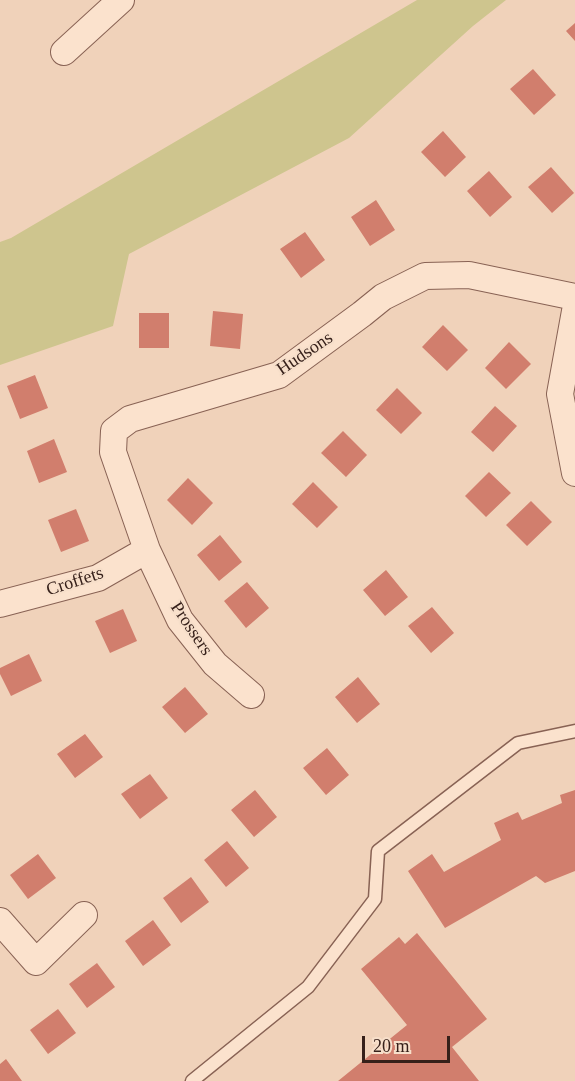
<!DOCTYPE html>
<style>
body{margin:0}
#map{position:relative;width:575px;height:1081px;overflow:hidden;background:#f0d2ba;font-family:"Times New Roman",serif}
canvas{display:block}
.scale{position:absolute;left:362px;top:1036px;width:88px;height:27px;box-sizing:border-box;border:3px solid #36201a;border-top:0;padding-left:8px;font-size:18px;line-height:21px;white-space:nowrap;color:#36201a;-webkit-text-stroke:4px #f7dfca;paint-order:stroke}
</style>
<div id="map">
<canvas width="575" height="1081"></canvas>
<div class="scale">20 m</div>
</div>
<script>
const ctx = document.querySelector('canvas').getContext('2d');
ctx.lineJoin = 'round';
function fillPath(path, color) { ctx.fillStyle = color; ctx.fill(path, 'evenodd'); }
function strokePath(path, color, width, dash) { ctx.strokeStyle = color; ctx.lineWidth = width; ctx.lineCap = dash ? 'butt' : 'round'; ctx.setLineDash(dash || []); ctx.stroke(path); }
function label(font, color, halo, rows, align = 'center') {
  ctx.font = font + ' "Times New Roman",serif'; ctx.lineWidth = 4.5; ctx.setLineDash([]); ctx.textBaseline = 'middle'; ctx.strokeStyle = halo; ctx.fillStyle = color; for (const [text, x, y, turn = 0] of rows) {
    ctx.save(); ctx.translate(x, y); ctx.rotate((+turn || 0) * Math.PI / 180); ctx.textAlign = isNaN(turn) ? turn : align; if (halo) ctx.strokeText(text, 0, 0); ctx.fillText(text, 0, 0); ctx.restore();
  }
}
fillPath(new Path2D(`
 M417 0H506L473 26 349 138 129 254 113 326 0 365V242L11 238Z`), '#cec58e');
fillPath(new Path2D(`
 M575 23V41L566 31Z
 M533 69 556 95 534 115 510 89Z
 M443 131 466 157 445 177 421 152Z
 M551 167 574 193 552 213 528 187Z
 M489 171 512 197 490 217 467 191Z
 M376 200 395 230 370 246 351 217Z
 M305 232 325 260 301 278 280 249Z
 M213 311 243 314 240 349 210 346Z
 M139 313H169V348H139Z
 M443 325 468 350 447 371 422 347Z
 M509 342 531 364 506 389 485 368Z
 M35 375 48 408 20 419 7 386Z
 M397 388 422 413 401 434 376 410Z
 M495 406 517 426 493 452 471 432Z
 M343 431 367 455 346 477 321 453Z
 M54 439 67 472 39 483 27 451Z
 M489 472 511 493 486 517 465 496Z
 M188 478 213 503 192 525 167 500Z
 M313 482 338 507 317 528 292 504Z
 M531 501 552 522 527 546 506 525Z
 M76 509 89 541 61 552 48 520Z
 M220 535 242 562 219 581 197 555Z
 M386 570 408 597 385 616 363 590Z
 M247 582 269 608 246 628 224 601Z
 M432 607 454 633 431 653 408 626Z
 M123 609 137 641 110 653 95 621Z
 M29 654 42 681 11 696 0 674V668Z
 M358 677 380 704 357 723 335 697Z
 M185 687 208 714 185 733 162 707Z
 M85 734 103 757 75 778 57 754Z
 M327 748 349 775 326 795 303 768Z
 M150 774 168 798 140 819 121 794Z
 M255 790 277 817 254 837 231 810Z
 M575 790V871L545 883 536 876 445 928 408 871 432 854 444 872 501 840 494 823 518 812 522 820 562 803 560 795Z
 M227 841 249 868 226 887 204 860Z
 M38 854 56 878 28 899 10 875Z
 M191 877 209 902 181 923 163 898Z
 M153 920 171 945 143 966 125 941Z
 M417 933 487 1019 452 1047 479 1081H338L407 1025 361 969 399 937 405 944Z
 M97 963 115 987 87 1008 69 984Z
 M58 1009 76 1033 48 1054 30 1030Z
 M6 1059 22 1081H0V1064Z`), '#d17e6d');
const service = new Path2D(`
 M192 1081 308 987 375 899 378 851 518 743 575 731`);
const minor = new Path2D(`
 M64 52 121 0
 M575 311 560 394 575 473
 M0 604 98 578 147 550
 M251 695 215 664 180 620 147 550 113 452 114 431 130 419 279 375 362 314 383 297 425 276 469 275 575 297
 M0 921 36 962 84 915`);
strokePath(service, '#886254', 15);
strokePath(minor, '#886254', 28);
strokePath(service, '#fbe2cd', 12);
strokePath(minor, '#fbe2cd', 26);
label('18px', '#36201a', '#f7dfca', [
 ["Hudsons",305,354,-34],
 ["Croffets",75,582,-18],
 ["Prossers",191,629,56]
]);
</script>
